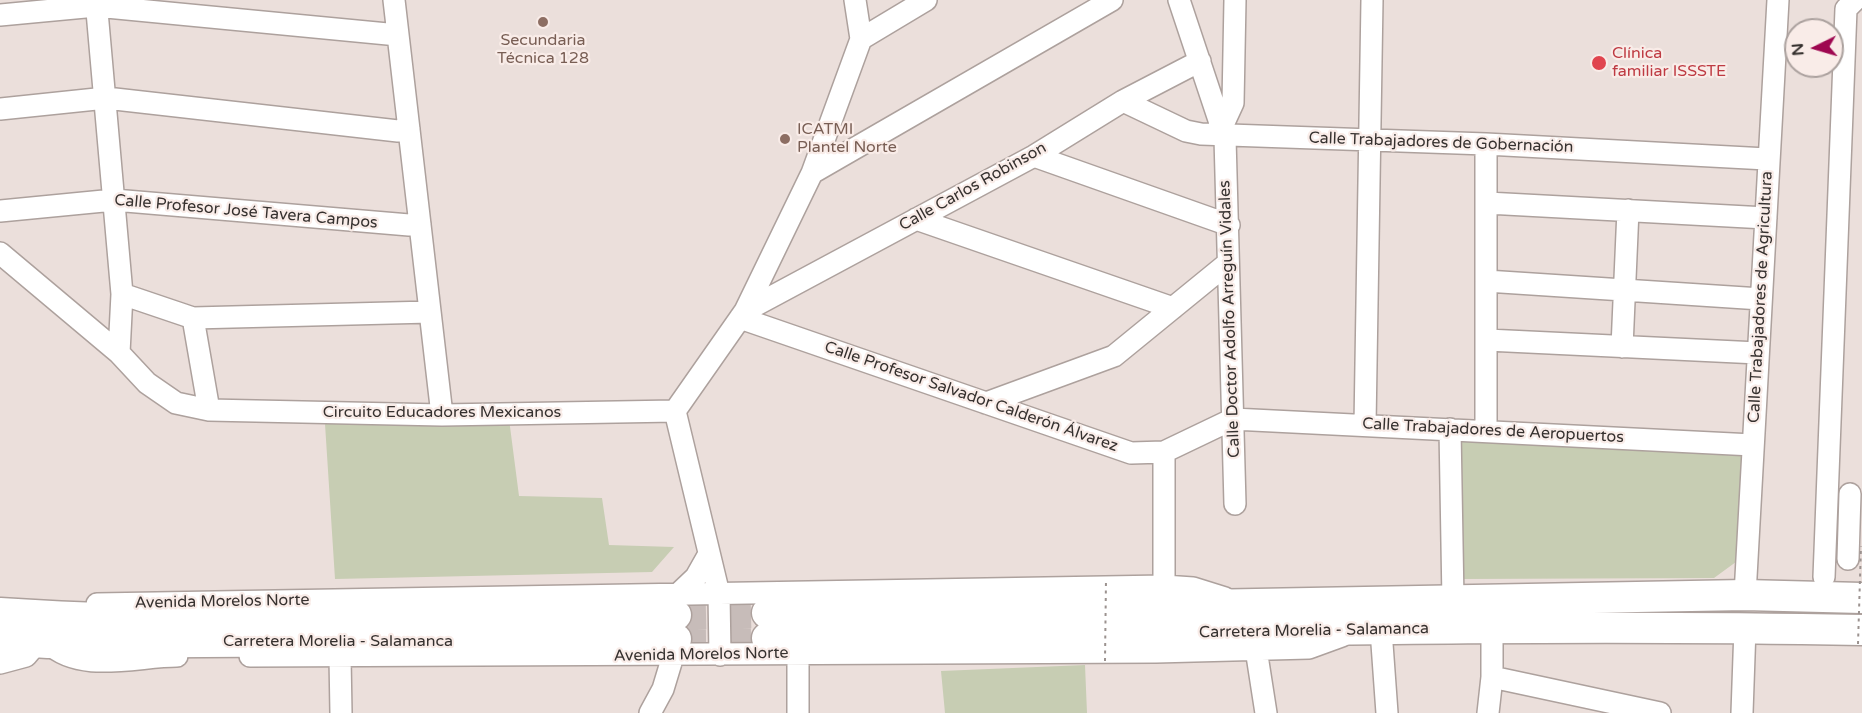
<!DOCTYPE html>
<meta charset="utf-8">
<style>
body{margin:0}
#map{position:relative;width:1862px;height:713px;overflow:hidden;background:#ebdfdb;font-family:"Varela Round",sans-serif}
canvas{display:block}
.north{position:absolute;left:1784px;top:18px;width:60px;height:60px;box-sizing:border-box;background:#f9ece8;border:2px solid #aba19e;border-radius:50%;rotate:265deg;font-size:16px;font-weight:700;line-height:24px;text-align:center;color:#36312f}
.north::after{content:'';display:block;margin:auto;width:21px;height:27px;background:#9e0750;clip-path:polygon(50% 0,100% 100%,50% 72%,0 100%)}
</style>
<div id="map">
<canvas width="1862" height="713"></canvas>
<div class="north">N</div>
</div>
<script>
const ctx = document.querySelector('canvas').getContext('2d');
ctx.lineJoin = 'round';
function fillPath(path, color) { ctx.fillStyle = color; ctx.fill(path, 'evenodd'); }
function strokePath(path, color, width, dash) { ctx.strokeStyle = color; ctx.lineWidth = width; ctx.lineCap = dash ? 'butt' : 'round'; ctx.setLineDash(dash || []); ctx.stroke(path); }
function label(font, color, halo, rows, align = 'center') {
  ctx.font = font + ' "Varela Round",sans-serif'; ctx.lineWidth = 4.5; ctx.setLineDash([]); ctx.textBaseline = 'middle'; ctx.strokeStyle = halo; ctx.fillStyle = color; for (const [text, x, y, turn = 0] of rows) {
    ctx.save(); ctx.translate(x, y); ctx.rotate((+turn || 0) * Math.PI / 180); ctx.textAlign = isNaN(turn) ? turn : align; if (halo) ctx.strokeText(text, 0, 0); ctx.fillText(text, 0, 0); ctx.restore();
  }
}
fillPath(new Path2D(`
 M509 419 519 496 602 498 609 545 674 547 652 572 335 579 325 424Z
 M1462 440 1745 456 1740 559 1714 578 1462 579Z
 M1085 665 1087 713H945L941 671Z`), '#c7cdb3');
strokePath(new Path2D(`
 M676 615 767 613
 M676 639 767 638`), '#c7bcb9', 30, [30, 15]);
const minor = new Path2D(`
 M96 0 122 294 119 353
 M394 0 442 415
 M1179 0 1225 138 1235 504
 M0 15 96 6 398 35
 M861 39 926 0
 M1123 101 1186 131 1201 134 1486 144 1767 159
 M0 109 106 98 398 131 409 129
 M1222 127 1233 103 1235 0
 M1486 144V430
 M1034 156 1229 225
 M812 173 1112 0
 M1487 203 1766 218
 M0 211 114 200 409 225 420 224
 M916 219 1173 308
 M0 253 119 353 147 383 176 403 209 410 442 415 675 411
 M1486 281 1761 299
 M122 294 193 318 430 312
 M745 311 1034 156 1123 101 1200 61
 M193 318 209 410
 M740 318 1131 453 1164 452 1233 419 1753 445
 M1487 340 1758 353
 M1622 347 1628 210
 M986 403 1114 356 1228 263
 M1365 425 1372 0
 M1450 429 1453 601
 M1848 559 1850 494
 M1824 577 1846 9 1855 0
 M1164 586V452
 M677 595 696 577 709 554
 M1745 595 1778 0
 M97 604 1164 586 1193 588 1225 598
 M1381 630 1387 713
 M48 643C80 674 137 656 177 656
 M1256 649 1266 713
 M720 655 719 594 675 411 745 311 812 173 861 39 855 0
 M250 656 1156 652 1309 648 1342 636
 M340 657 341 713
 M0 663 26 656 38 642
 M1492 677 1660 713
 M650 713 663 689 673 656
 M798 713V654
 M1488 713 1492 677V626
 M1742 713 1745 628`);
const highway = new Path2D(`
 M0 613C225 628 451 618 676 615
 M767 613 1745 595 1862 598
 M767 638C1132 634 1497 623 1862 630
 M0 640 48 643 676 639`);
strokePath(minor, '#ada19d', 24);
strokePath(highway, '#ada19d', 33);
strokePath(minor, '#fff', 21);
strokePath(highway, '#fff', 30);
strokePath(new Path2D(`
 M1858 644 1861 546
 M1105 661 1106 579`), '#9b928f', 2, [3, 4.5]);
for (const [x, y, r, color] of [
 [543,22,6,"#8d6e63"],
 [1599,63,8,"#e0444e"],
 [785,139,6,"#8d6e63"]
]) { const dot = new Path2D(); dot.arc(x, y, r, 0, 2 * Math.PI); ctx.fillStyle = color; ctx.fill(dot); strokePath(dot, '#f9ece8', 2); }
label('16px', '#785e54', '#f9ece8', [
 ["Secundaria",543,41],
 ["Técnica 128",543,59],
 ["ICATMI",797,130,"left"],
 ["Plantel Norte",797,148,"left"]
]);
label('16px', '#be3a42', '#f9ece8', [
 ["Clínica",1612,54],
 ["familiar ISSSTE",1612,72]
], 'left');
label('16px', '#36312f', '#f9ece8', [
 ["Calle Trabajadores de Gobernación",1441,143,2],
 ["Calle Carlos Robinson",973,187,-29],
 ["Calle Profesor José Tavera Campos",246,212,5],
 ["Calle Trabajadores de Agricultura",1761,297,-87],
 ["Calle Doctor Adolfo Arreguín Vidales",1230,319,-92],
 ["Calle Profesor Salvador Calderón Álvarez",971,397,19],
 ["Circuito Educadores Mexicanos",442,413],
 ["Calle Trabajadores de Aeropuertos",1493,431,3],
 ["Avenida Morelos Norte",222,602,-1],
 ["Carretera Morelia - Salamanca",1314,631,-1],
 ["Carretera Morelia - Salamanca",338,642],
 ["Avenida Morelos Norte",701,655,-1]
]);
</script>
